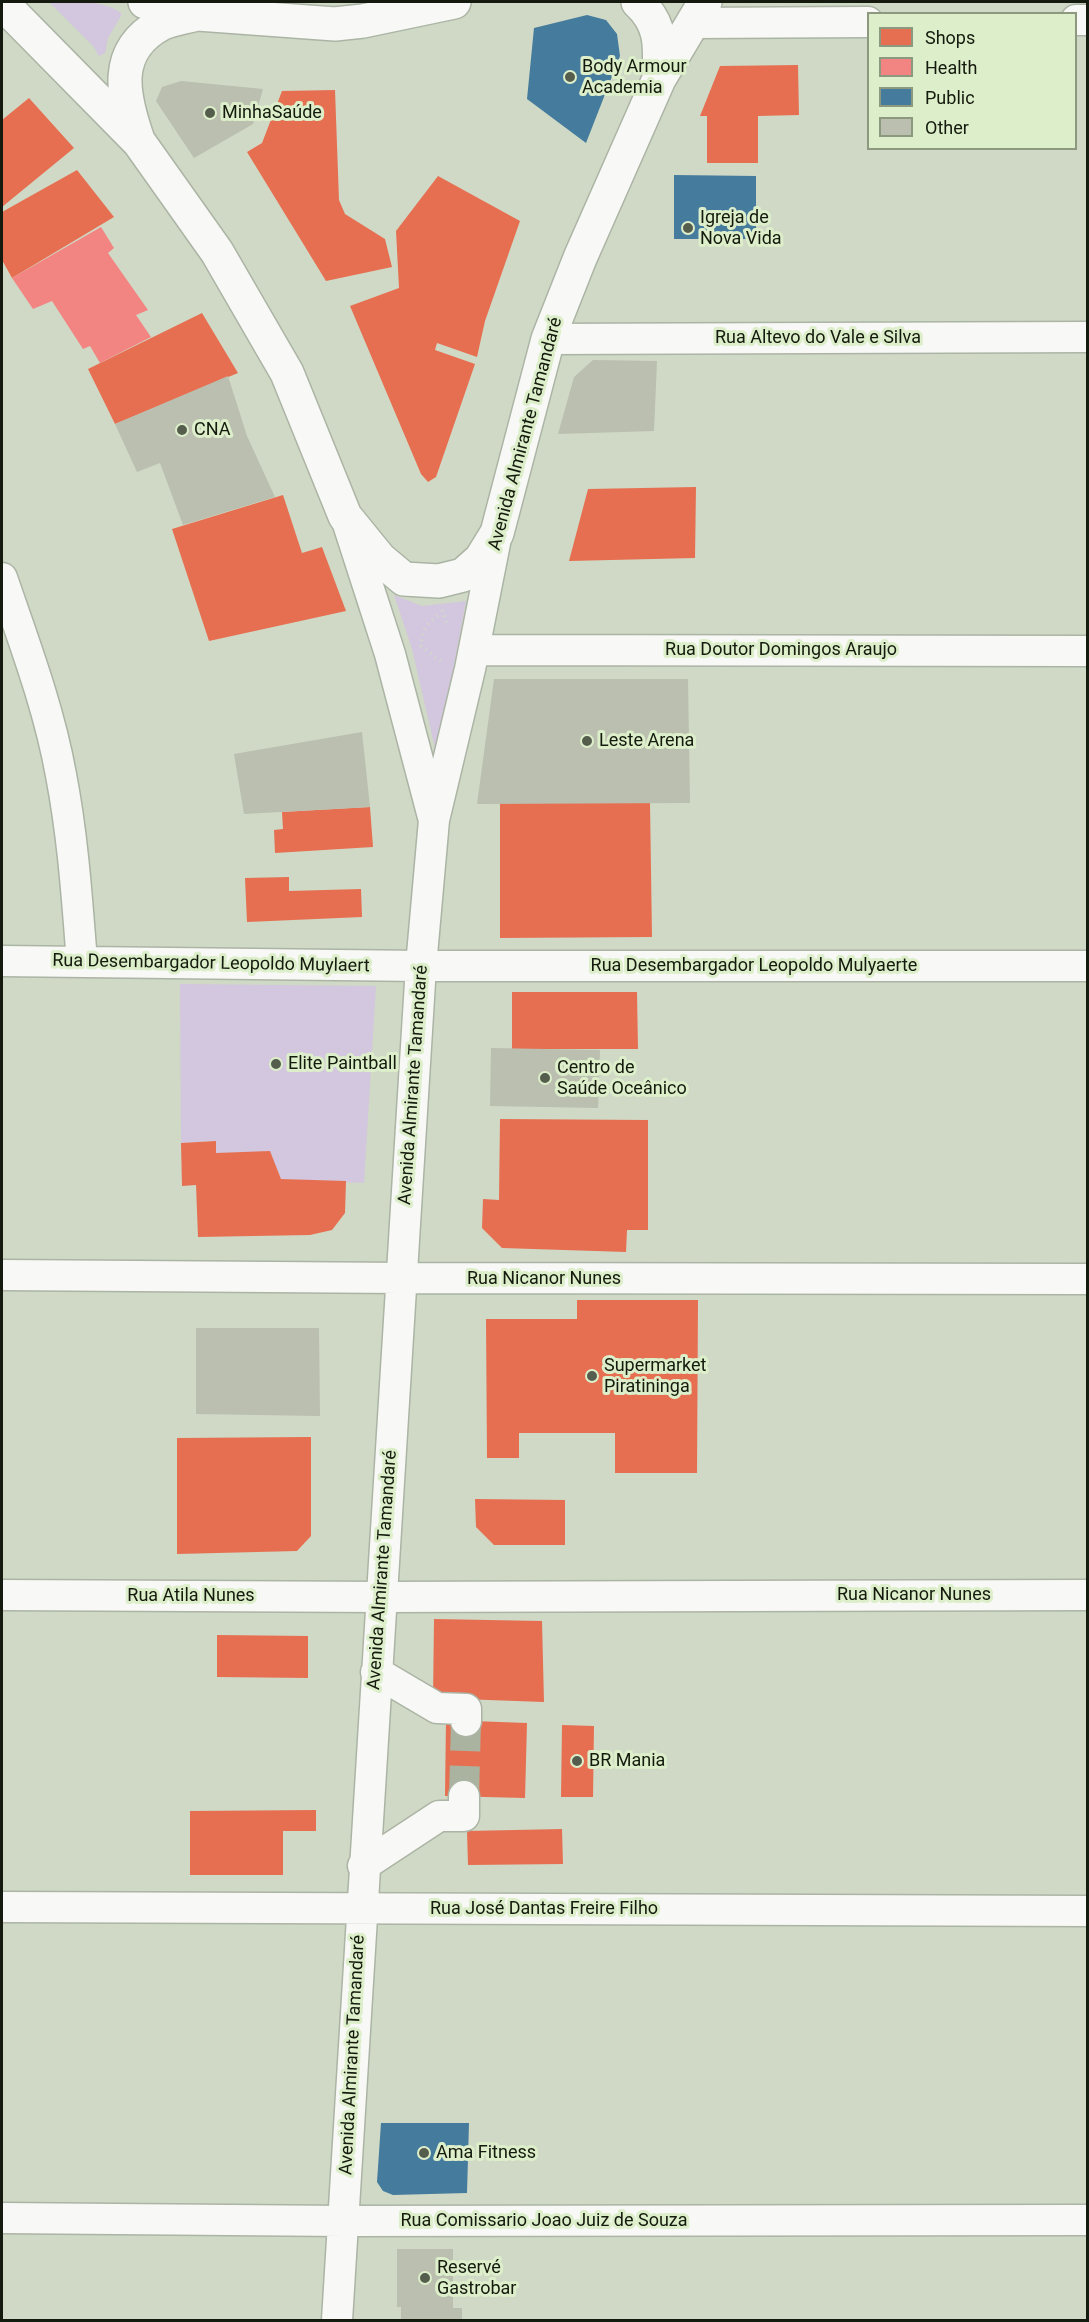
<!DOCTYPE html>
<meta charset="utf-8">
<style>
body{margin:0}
#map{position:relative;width:1089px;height:2322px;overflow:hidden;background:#cfd9c5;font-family:Roboto,sans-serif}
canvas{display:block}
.frame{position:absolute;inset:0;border:3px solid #141a0d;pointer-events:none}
.legend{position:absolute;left:867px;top:12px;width:210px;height:138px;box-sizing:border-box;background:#ddeeca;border:2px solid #8d997e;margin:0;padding:8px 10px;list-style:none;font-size:18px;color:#141a0d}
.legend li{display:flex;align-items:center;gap:12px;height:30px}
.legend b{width:30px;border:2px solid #8d997e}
</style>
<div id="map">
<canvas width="1089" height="2322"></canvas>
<div class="frame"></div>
<ul class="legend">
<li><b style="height:16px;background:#e76f51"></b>Shops</li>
<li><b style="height:16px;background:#f28482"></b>Health</li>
<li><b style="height:16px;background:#457b9d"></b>Public</li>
<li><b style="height:16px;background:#babfaf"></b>Other</li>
</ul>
</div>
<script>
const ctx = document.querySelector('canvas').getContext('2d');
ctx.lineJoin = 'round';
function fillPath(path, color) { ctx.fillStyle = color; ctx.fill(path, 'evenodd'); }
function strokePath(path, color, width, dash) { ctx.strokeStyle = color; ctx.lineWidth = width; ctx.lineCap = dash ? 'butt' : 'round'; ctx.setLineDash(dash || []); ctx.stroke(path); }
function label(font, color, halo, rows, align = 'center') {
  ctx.font = font + ' Roboto,sans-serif'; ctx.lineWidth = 6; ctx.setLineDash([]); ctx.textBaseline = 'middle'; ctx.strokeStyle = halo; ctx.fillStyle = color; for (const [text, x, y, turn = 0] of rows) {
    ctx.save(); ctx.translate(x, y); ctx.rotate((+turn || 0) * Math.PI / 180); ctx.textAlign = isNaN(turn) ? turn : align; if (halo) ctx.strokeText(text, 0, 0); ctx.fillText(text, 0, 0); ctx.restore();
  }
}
fillPath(new Path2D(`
 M49 2C71 1 107 0 122 14L108 38 105 53 99 56 94 47Z
 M394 595 422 606 466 601 437 757 412 649Z
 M180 984 376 986 364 1183 281 1179 270 1152 216 1153V1141L181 1143Z`), '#d3c6df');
fillPath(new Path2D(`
 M798 65 799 115 758 116V163H707V116H700L720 66Z
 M335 90 339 200 345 214 385 239 392 267 326 281 247 152 262 143 282 91Z
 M29 98 74 148 2 207V120Z
 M77 170 114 217 12 278 2 260V212Z
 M438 176 520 221 485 321 477 357 437 343 435 350 475 364 436 477 428 482 421 474 350 306 399 288 396 231Z
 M202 313 238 373 115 424 88 369Z
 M696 487 695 558 569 561 588 489Z
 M283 495 302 553 322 547 346 611 209 641 172 529Z
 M500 803H650L652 937 500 938Z
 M370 807 373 847 275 853 274 830 283 829 282 812Z
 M289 877V891L361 889 362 917 247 922 245 878Z
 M512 992H637L638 1049H512Z
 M500 1119 648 1120V1230H627L626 1252 502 1248 482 1228 483 1199 499 1200Z
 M216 1141V1153L270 1151 281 1179 346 1181 345 1213 332 1230 310 1235 198 1237 196 1185 182 1186 181 1143Z
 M577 1300H698L697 1473H615V1433H519V1458H487L486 1319H577Z
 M311 1437V1536L297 1551 177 1554V1438Z
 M475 1499 565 1500V1545H494L476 1527Z
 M434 1619 542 1621 544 1702 433 1698Z
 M217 1635 308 1636V1678L217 1677Z
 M446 1720 527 1723 525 1798 445 1796Z
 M562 1725 594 1726 593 1797H561Z
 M316 1810V1831H283V1875H190V1811Z
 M562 1829 563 1864 468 1865 467 1831Z`), '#e76f51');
fillPath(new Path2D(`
 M101 227 114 248 108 253 148 310 136 315 151 337 100 363 90 346 83 349 52 301 33 309 12 278Z`), '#f28482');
fillPath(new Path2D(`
 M587 15 606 20 617 34 620 56 586 143 527 99 534 28Z
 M674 175 756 176V239H674Z
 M381 2123H469L467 2193 393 2195 383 2191 377 2182Z`), '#457b9d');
fillPath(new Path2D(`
 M181 81 263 89 253 124 194 158 156 101 162 87Z
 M593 360 657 361 654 431 558 434 574 377Z
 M228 376 247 436 275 497 183 525 160 463 137 472 115 424Z
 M494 679H688L690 803 477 804Z
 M362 732 370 807 244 814 234 754Z
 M491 1048 600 1050 598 1108 490 1106Z
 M196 1328H319L320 1416 196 1414Z
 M397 2249H453V2308H462V2320H401V2307H397Z`), '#babfaf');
strokePath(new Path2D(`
 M464 1796 466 1721`), '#aab3a0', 30, [30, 15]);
const minor = new Path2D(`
 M1076 20H1088
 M692 23 868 22
 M548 339 1088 337
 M347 521 390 654 433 817
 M2 578C24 642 49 708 61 775 73 837 77 899 82 962
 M474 650 1088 651
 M2 961 421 966H1088
 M2 1275 402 1278 1088 1279
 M2 1595 381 1597 1088 1595
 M376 1672 437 1708 466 1709V1721
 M363 1866 439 1816H464V1796
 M2 1907 1088 1911
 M2 2218 344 2221 1088 2220
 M337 2320 421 966 434 820 470 669 497 533`);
const major = new Path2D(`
 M145 2 198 14 335 24 363 21 454 2
 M638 2C663 25 660 48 659 79
 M2 3 139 142 217 252 287 373 345 516 380 559 404 579 439 581 463 575 481 559 497 533 548 339 580 258 659 79 705 2
 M138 140C123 97 111 51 161 24 171 19 186 17 197 14`);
strokePath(minor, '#acb4a5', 33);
strokePath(major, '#acb4a5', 36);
strokePath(new Path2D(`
 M442 610 448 626
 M441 661 421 646C422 628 427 623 442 613`), '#d2d6cf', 4, [1.5, 4.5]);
strokePath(minor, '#f8f9f6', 30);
strokePath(major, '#f8f9f6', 33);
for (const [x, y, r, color] of [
 [570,77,6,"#555d4d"],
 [210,113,6,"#555d4d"],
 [688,228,6,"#555d4d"],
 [182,430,6,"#555d4d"],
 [587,741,6,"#555d4d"],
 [276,1064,6,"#555d4d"],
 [545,1078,6,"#555d4d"],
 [592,1376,6,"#555d4d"],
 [577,1761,6,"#555d4d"],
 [424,2153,6,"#555d4d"],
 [425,2278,6,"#555d4d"]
]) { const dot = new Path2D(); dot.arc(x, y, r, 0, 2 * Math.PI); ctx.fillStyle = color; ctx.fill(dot); strokePath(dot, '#ddeeca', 2); }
label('18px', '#141a0d', '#ddeeca', [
 ["Body Armour",582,67],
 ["Academia",582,88],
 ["MinhaSaúde",222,113],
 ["Igreja de",700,218],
 ["Nova Vida",700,239],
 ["CNA",194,430],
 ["Leste Arena",599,741],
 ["Elite Paintball",288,1064],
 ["Centro de",557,1068],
 ["Saúde Oceânico",557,1089],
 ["Supermarket",604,1366],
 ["Piratininga",604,1387],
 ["BR Mania",589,1761],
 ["Ama Fitness",436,2153],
 ["Reservé",437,2268],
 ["Gastrobar",437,2289]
], 'left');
label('18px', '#141a0d', '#ddeeca', [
 ["Rua Altevo do Vale e Silva",818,338],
 ["Avenida Almirante Tamandaré",526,434,-75],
 ["Rua Doutor Domingos Araujo",781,650],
 ["Rua Desembargador Leopoldo Muylaert",211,964,1],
 ["Rua Desembargador Leopoldo Mulyaerte",754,966],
 ["Avenida Almirante Tamandaré",414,1085,-86],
 ["Rua Nicanor Nunes",544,1279],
 ["Avenida Almirante Tamandaré",383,1570,-86],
 ["Rua Nicanor Nunes",914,1595],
 ["Rua Atila Nunes",191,1596],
 ["Rua José Dantas Freire Filho",544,1909],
 ["Avenida Almirante Tamandaré",353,2055,-87],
 ["Rua Comissario Joao Juiz de Souza",544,2221]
]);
</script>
